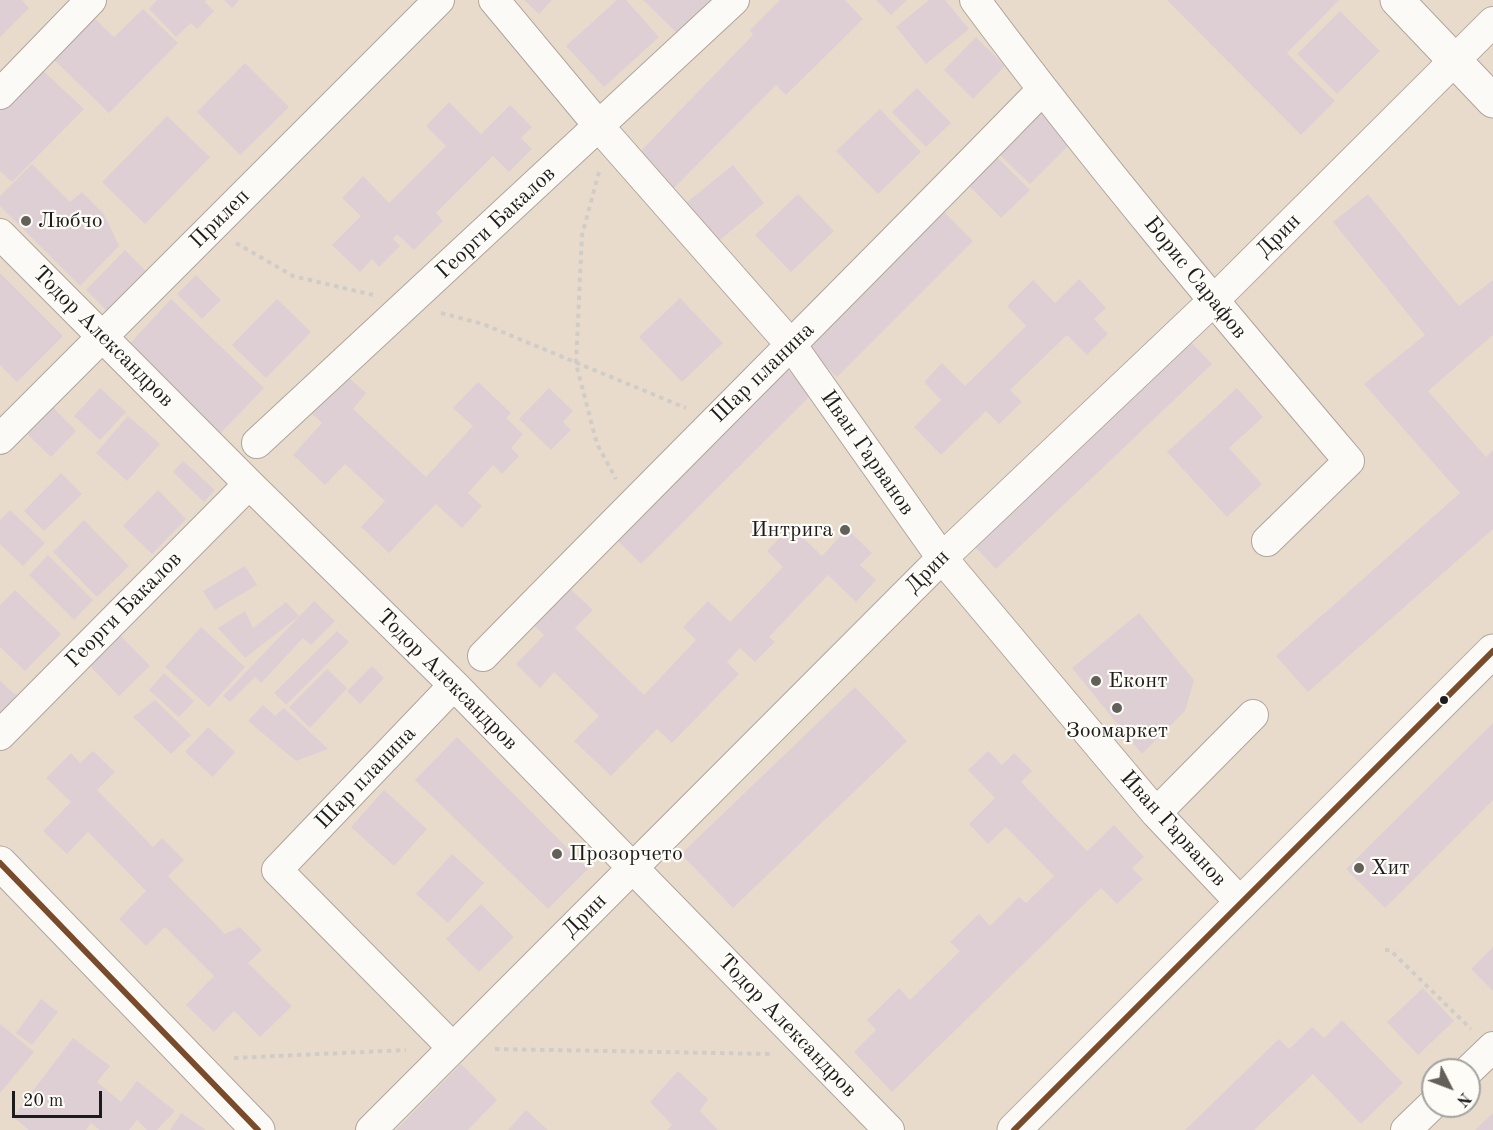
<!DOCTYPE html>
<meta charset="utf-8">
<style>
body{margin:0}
#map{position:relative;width:1493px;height:1130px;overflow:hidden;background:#e8dbcb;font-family:"Old Standard TT",serif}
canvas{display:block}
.north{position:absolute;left:1421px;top:1058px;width:60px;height:60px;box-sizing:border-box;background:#fdfcf7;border:2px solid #a3a29f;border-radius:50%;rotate:132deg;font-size:16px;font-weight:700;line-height:24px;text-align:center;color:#1c1c1c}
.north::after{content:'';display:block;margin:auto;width:21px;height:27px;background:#635f59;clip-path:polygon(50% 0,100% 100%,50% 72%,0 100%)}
.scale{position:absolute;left:12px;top:1091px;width:90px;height:27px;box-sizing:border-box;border:3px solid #1c1c1c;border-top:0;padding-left:8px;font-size:18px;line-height:21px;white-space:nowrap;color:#1c1c1c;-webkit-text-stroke:4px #fdfcf7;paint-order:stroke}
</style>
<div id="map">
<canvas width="1493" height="1130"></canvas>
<div class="north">N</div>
<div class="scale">20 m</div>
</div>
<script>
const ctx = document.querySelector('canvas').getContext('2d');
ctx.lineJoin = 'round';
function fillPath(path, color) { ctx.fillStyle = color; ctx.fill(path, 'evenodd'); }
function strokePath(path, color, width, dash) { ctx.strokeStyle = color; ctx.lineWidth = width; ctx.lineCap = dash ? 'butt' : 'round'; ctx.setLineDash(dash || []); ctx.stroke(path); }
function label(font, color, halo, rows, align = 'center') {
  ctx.font = font + ' "Old Standard TT",serif'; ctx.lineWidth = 4.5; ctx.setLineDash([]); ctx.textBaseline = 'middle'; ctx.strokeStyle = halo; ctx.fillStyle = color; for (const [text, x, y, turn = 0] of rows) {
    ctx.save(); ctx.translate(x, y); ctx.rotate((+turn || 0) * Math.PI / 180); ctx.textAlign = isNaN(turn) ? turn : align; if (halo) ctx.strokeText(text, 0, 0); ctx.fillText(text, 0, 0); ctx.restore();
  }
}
fillPath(new Path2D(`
 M0 0H22L29 8 0 37Z
 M157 0H206L205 2 214 11 197 29 191 23 176 37 149 9Z
 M224 0H239L232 8Z
 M524 0H552L539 14Z
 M617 0H626L659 37 604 87 566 46Z
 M643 0H713L679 35Z
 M780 0H845L863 19 786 95 776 85 670 192 635 157 753 35 750 30Z
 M876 0H907L891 15Z
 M929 0H945L969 29 926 64 896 27Z
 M1167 0H1339L1287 53 1335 101 1301 135Z
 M143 9 178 43 109 113 53 59 93 17 114 37Z
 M1340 11 1380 51 1337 94 1297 54Z
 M976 37 1005 66 973 99 944 70Z
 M245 63 289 107 240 155 197 112Z
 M36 64 84 109 12 182 0 171V102Z
 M917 88 951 123 926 147 892 112Z
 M449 102 481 134 510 105 532 127 521 138 532 149 509 172 493 156 436 213 443 221 414 250 397 234 393 239 400 246 379 267 372 259 360 272 332 245 361 216 342 198 363 176 389 203 446 146 426 126Z
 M1039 105 1074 140 1030 184 995 150Z
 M880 109 921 152 878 194 836 151Z
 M167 116 210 157 145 224 102 182Z
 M991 151 1030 190 1001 218 962 179Z
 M32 164 70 202 82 192 104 214 119 246 80 286 0 206V196Z
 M733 165 764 203 713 246 681 207Z
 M798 194 834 231 791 272 755 235Z
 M1368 194 1459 306 1493 280V335L1428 391 1486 457 1493 450V529L1308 692 1276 656 1460 493 1364 384 1425 335 1333 222Z
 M941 209 973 241 837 377 804 345Z
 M125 250 148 273 109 313 86 290Z
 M0 273 63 336 17 382 0 365Z
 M196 275 221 300 202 319 177 294Z
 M1079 279 1106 308 1094 319 1108 334 1087 355 1067 335 1010 390 1022 402 999 424 986 411 941 455 914 427 941 400 924 382 942 363 965 386 1026 326 1007 306 1033 280 1055 303Z
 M680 298 723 343 682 382 639 337Z
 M171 299 264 388 215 439 123 351Z
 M277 299 311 332 266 378 232 345Z
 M1189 340 1212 364 996 569 973 545Z
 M784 366 812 394 641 564 613 536Z
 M347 376 366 393 353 409 426 477 473 426 453 408 478 382 511 413 506 418 523 434 511 448 519 456 502 474 493 465 468 493 482 506 462 528 436 504 389 553 361 527 385 501 345 464 325 485 293 455 322 423 299 402Z
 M100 388 126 412 100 440 74 416Z
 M549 388 573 411 563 422 571 430 551 450 519 419Z
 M1237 388 1263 417 1229 448 1262 484 1227 517 1167 452Z
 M48 402 76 431 51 457 22 429Z
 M128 416 160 444 127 481 96 453Z
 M183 461 215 490 204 502 173 472Z
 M61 473 82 494 44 531 24 511Z
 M158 490 186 519 152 554 123 526Z
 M10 510 45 543 23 566 0 544V520Z
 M84 520 129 566 97 597 53 552Z
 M791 526 822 556 847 529 872 553 860 565 876 580 856 602 828 575 769 637 775 642 755 662 740 648 727 662 739 674 672 743 657 729 611 776 574 741 599 716 554 672 540 688 516 664 544 635 519 611 565 584 593 610 575 628 644 695 696 640 683 627 708 601 730 622 783 567 767 551Z
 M48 555 93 600 74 620 29 575Z
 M245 566 257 585 215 610 203 591Z
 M15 590 61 634 25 671 0 647V605Z
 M314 601 335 621 311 645 303 638 261 683 255 677 230 702 223 696Z
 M286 602 299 616 245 658 218 628 245 611 253 628Z
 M1139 613 1194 680 1185 711 1142 754 1072 668Z
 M201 627 245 667 209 707 165 667Z
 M116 631 150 666 119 696 85 661Z
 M337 631 349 642 286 705 274 693Z
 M372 666 384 678 360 704 347 691Z
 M327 669 347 688 310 728 289 707Z
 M164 673 194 701 179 717 149 690Z
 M0 681 18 697 0 717Z
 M855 687 907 741 733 908 681 854Z
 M155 700 191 735 171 754 133 717Z
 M263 705 275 716 284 708 328 749 296 761 248 721Z
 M1493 723V800L1385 908 1346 869Z
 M208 727 235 752 213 777 185 752Z
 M457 737 588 869 548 909 415 780Z
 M93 751 115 772 97 790 153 847 162 838 184 860 168 876 225 934 240 927 262 950 248 963 292 1006 260 1037 234 1011 214 1032 186 1005 214 976 165 927 146 946 119 919 146 891 88 832 67 854 43 831 71 802 46 778 71 753 80 763Z
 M988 751 1002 765 1014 753 1032 771 1021 782 1087 851 1114 825 1144 857 1132 868 1143 879 1117 904 1101 888 892 1092 854 1052 876 1030 867 1020 899 988 910 1000 960 951 950 942 979 914 990 926 1019 897 1026 903 1054 876 1006 827 988 844 969 824 995 798 968 770Z
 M384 790 427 829 394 866 351 827Z
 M452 854 484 883 448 923 416 894Z
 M481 904 514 937 479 972 446 939Z
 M1493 947V991L1471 969Z
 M1423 988 1454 1021 1418 1055 1387 1022Z
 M41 999 58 1012 32 1045 16 1033Z
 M1342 1020 1403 1083 1361 1124 1313 1074 1254 1130H1185L1279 1039 1289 1049 1312 1027 1324 1038Z
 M0 1024 34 1052 0 1093Z
 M73 1038 110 1066 97 1082 121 1102 137 1081 175 1111 157 1130H147L137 1120 129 1130H100L91 1123 86 1130H29L13 1117Z
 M461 1064 497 1100 468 1130H396Z
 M678 1071 708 1099 700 1111 718 1130H667L672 1125 650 1102Z
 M526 1110 548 1130H508Z
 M181 1113 206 1130H170Z
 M1493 1113V1130H1475Z`), '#decfd5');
const minor = new Path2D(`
 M494 0 609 138 792 346 942 558 1156 813 1242 904
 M975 0C1093 159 1221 310 1349 461L1267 541
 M0 94 91 0
 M0 234 249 484 454 685 889 1130
 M0 439 439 0
 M257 443 734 0
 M483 656C668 467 857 280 1042 90
 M0 735 249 484
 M1156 813 1253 715
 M453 1048 277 870 454 685
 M1469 1070 1493 1047
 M371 1130 942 558 1213 301 1493 22
 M1406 1130 1433 1104`);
const tertiary = new Path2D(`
 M1397 0 1493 101
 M0 863 258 1130
 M1014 1130 1493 651`);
strokePath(minor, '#afa69c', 32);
strokePath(tertiary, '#afa69c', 35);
strokePath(new Path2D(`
 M599 172 582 235 576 364 597 444 616 479
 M236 243 293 276 373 295
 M441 313 483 324 686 408
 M1385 950H1390L1471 1029
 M495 1049 772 1054
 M234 1058 406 1050`), '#d0cdc8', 4, [4.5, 4.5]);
strokePath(minor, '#fcfaf7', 30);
strokePath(tertiary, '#fcfaf7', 33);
strokePath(new Path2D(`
 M0 863 258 1130
 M1014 1130 1493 651`), '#7a4b2a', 6);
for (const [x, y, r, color] of [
 [26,221,6,"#635f59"],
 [845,530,6,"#635f59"],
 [1096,681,6,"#635f59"],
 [1444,700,5,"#1c1c1c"],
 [1117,708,6,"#635f59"],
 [557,854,6,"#635f59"],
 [1359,868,6,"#635f59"]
]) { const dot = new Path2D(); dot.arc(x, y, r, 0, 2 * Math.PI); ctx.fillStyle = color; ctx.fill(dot); strokePath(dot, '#fdfcf7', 2); }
label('22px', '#1c1c1c', '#fdfcf7', [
 ["Прилеп",220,219,-45],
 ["Георги Бакалов",496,223,-43],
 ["Дрин",1279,236,-45],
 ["Борис Сарафов",1195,278,51],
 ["Тодор Александров",103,337,45],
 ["Шар планина",763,373,-44],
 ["Иван Гарванов",867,453,55],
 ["Дрин",928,572,-45],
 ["Георги Бакалов",124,610,-45],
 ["Тодор Александров",447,680,45],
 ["Шар планина",366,778,-46],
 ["Иван Гарванов",1173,829,48],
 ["Дрин",585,916,-45],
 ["Тодор Александров",787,1026,46]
]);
label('22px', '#1c1c1c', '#fdfcf7', [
 ["Любчо",38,221],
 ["Интрига",833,530,"right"],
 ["Еконт",1108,681],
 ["Зоомаркет",1117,731,"center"],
 ["Прозорчето",569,854],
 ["Хит",1371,868]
], 'left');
</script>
